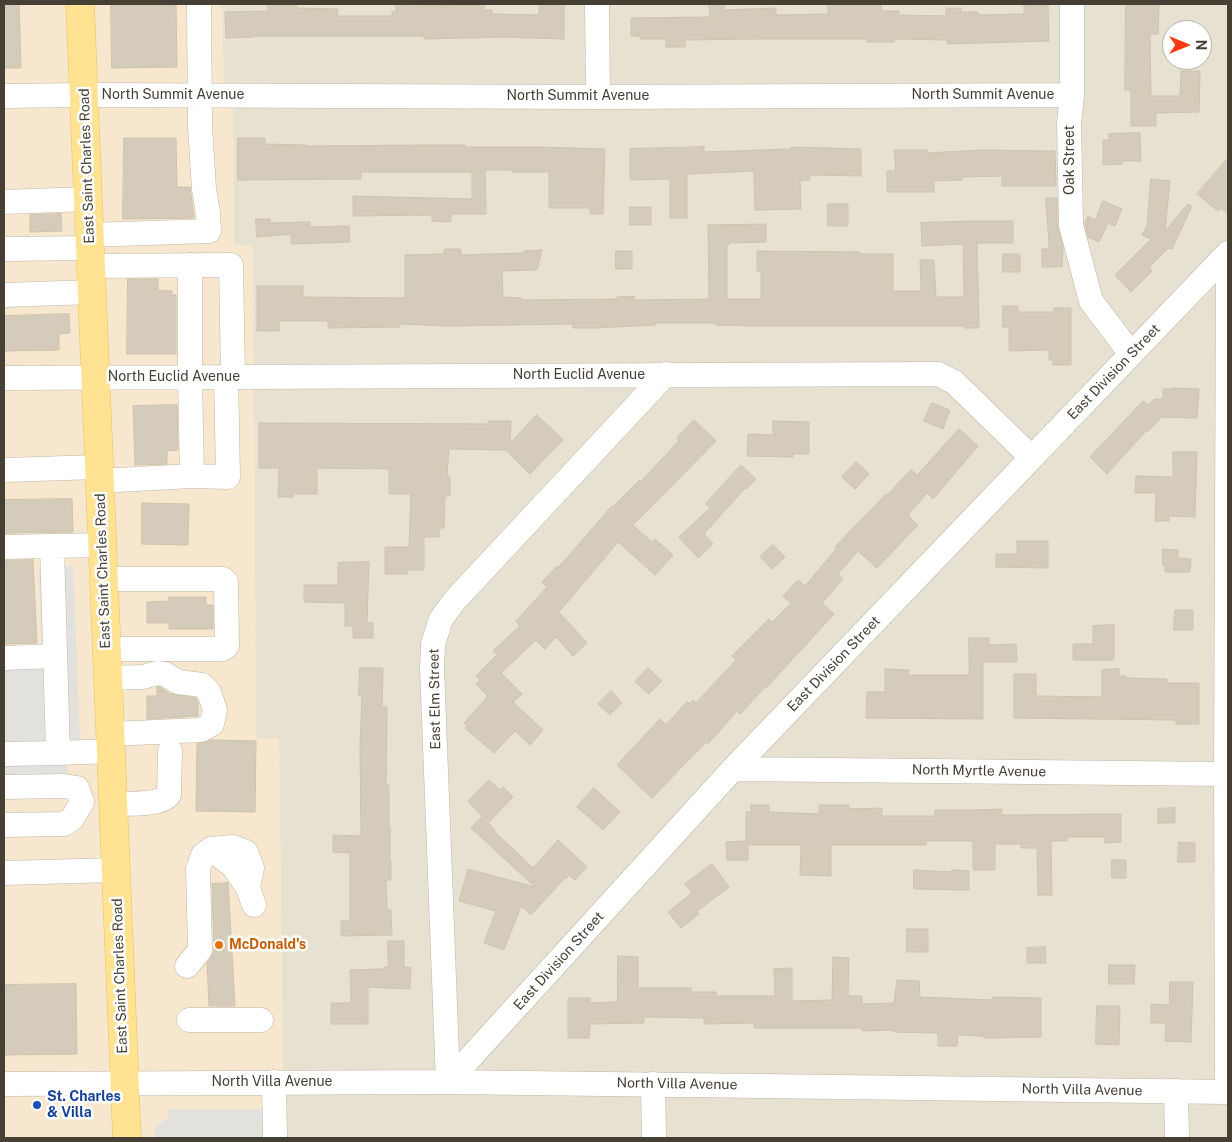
<!DOCTYPE html>
<style>
body{margin:0}
#map{position:relative;width:1232px;height:1142px;overflow:hidden;background:#f3efe5;font-family:"Public Sans",sans-serif}
canvas{display:block}
.frame{position:absolute;inset:0;border:5px solid #453f34;pointer-events:none}
.north{position:absolute;left:1162px;top:20px;width:50px;height:50px;box-sizing:border-box;background:#fff;border:1px solid #b5b2ae;border-radius:50%;rotate:90deg;font-size:14px;font-weight:700;line-height:20px;text-align:center;color:#453f34}
.north::after{content:'';display:block;margin:auto;width:18px;height:22px;background:#ff3a10;clip-path:polygon(50% 0,100% 100%,50% 72%,0 100%)}
</style>
<div id="map">
<canvas width="1232" height="1142"></canvas>
<div class="frame"></div>
<div class="north">N</div>
</div>
<script>
const ctx = document.querySelector('canvas').getContext('2d');
ctx.lineJoin = 'round';
function fillPath(path, color) { ctx.fillStyle = color; ctx.fill(path, 'evenodd'); }
function strokePath(path, color, width, dash) { ctx.strokeStyle = color; ctx.lineWidth = width; ctx.lineCap = dash ? 'butt' : 'round'; ctx.setLineDash(dash || []); ctx.stroke(path); }
function label(font, color, halo, rows, align = 'center') {
  ctx.font = font + ' "Public Sans",sans-serif'; ctx.lineWidth = 5; ctx.setLineDash([]); ctx.textBaseline = 'middle'; ctx.strokeStyle = halo; ctx.fillStyle = color; for (const [text, x, y, turn = 0] of rows) {
    ctx.save(); ctx.translate(x, y); ctx.rotate((+turn || 0) * Math.PI / 180); ctx.textAlign = isNaN(turn) ? turn : align; if (halo) ctx.strokeText(text, 0, 0); ctx.fillText(text, 0, 0); ctx.restore();
  }
}
fillPath(new Path2D(`
 M222 4H1228V1085L283 1079 279 738H256L253 245H234L233 98 224 91ZM1172 30H1202V60H1172Z
 M280 1091 1228 1098V1138H281Z`), '#e7e1d2');
fillPath(new Path2D(`
 M4 4H73L116 1074 4 1075Z
 M86 4H222L224 91 90 89Z
 M233 98 234 245H253L256 738H279L283 1079 131 1078 89 99Z
 M132 1090 280 1091 281 1138H134Z
 M4 1091H119L121 1138H4Z`), '#f6e7ce');
fillPath(new Path2D(`
 M73 566 81 764H67V779H4V650L41 646 39 568Z
 M168 1109H266V1138H156L155 1127 169 1117Z`), '#e3e1dd');
const building = new Path2D(`
 M4 4H19L21 68H4Z
 M111 4H176L177 67 112 68Z
 M268 4H297V8L338 9 337 16H392V12H396V4H412V6L484 5V10H492V14L539 15V4H564V39L503 37 424 39V36H254V37L226 38 225 12 268 11Z
 M709 4H724V10L776 8V15L828 14V4H881V11H899V15L946 16V8H961V12H978V15L1024 14V4H1048L1049 41 947 44V40L894 39V42H867V39H757L685 40V47H666V39H640V36H631V18L710 17Z
 M1126 4H1159L1158 34H1150L1151 96H1180L1181 71H1200L1199 112 1156 113V126H1131V90H1125Z
 M1140 133 1141 161H1122V164L1103 165V140H1109V134Z
 M124 138H176L177 187H190L194 218 123 219Z
 M238 138H265V144L306 145V146L428 145H465V147H537L605 149 603 214H590V208H549V172H512V170H485L486 214H451V222L432 221V215L353 216V196L472 199V172H361V179L238 180Z
 M704 147V152L791 149V147L861 149V176L810 175V180L800 181 801 209 755 210 754 171 687 174V218H670V179L630 180V149Z
 M895 150H927V153L980 150 1055 151 1056 186H1002V176L962 177V180L934 181V192H887V171H895Z
 M1228 158V214L1221 208 1218 211 1197 194Z
 M1151 179 1170 181 1165 231 1188 204 1192 206 1172 249 1168 248 1149 267 1152 271 1131 292 1115 275 1151 239 1142 235 1147 225Z
 M1046 198H1057V225L1063 247 1062 267H1042V249H1049Z
 M1103 201 1122 209 1115 226 1108 223 1099 242 1088 237 1085 223 1088 216 1095 220Z
 M828 204H848V226H828Z
 M630 207H651V225H630Z
 M61 214 62 231 30 232V215Z
 M256 219H270V223L310 222V227L349 226 350 242 291 244V234L257 237Z
 M971 221H1013V243H977L979 328H964V326H761L716 325V323H655V325L596 328H573V324L447 326 400 324V327L328 328V321H279V331H257V286H303V297L405 298V255L444 254V249H461V255L524 253V251L542 250 537 270 502 271 503 297 521 298V300L617 299V297L634 296 635 300 709 299 708 225 766 224V242L729 243V245H727V299H761V271H757V251L859 252V254H893V291H921L920 260H934L936 297H964L963 244 922 246 921 223Z
 M616 251H632V269H616Z
 M1003 254H1020V272H1003Z
 M128 279H158V290L172 291V295H176V354H127Z
 M1003 306H1018V312H1054V308H1071V365H1053V360H1049V350L1009 351V327H1003Z
 M69 314 70 333 59 334V350L4 351V316Z
 M1172 388 1199 389 1197 418 1162 417 1147 432 1146 431 1107 474 1090 457 1143 401 1148 405 1154 399H1163V389H1172Z
 M932 403 950 410 943 429 924 421Z
 M177 405 178 450 167 451V464L135 465 133 406Z
 M537 415 563 440 530 474 506 450 449 449 447 476H450V496H445L444 528H439V537H424V570H407V574H385V547H409L411 494H389V469L317 468V494H293V497H278L279 468H259V423L488 424V421H511L510 443Z
 M694 420 716 441 633 525 652 542 655 539 673 555 655 575 618 542 559 612 587 643 573 656 556 637 545 649 536 640 501 673 522 694 513 702 543 730 530 745 515 731 494 753 465 728 467 726 464 723 488 696 476 684 480 680 476 676 497 655 493 651 520 626 516 621 547 587 542 582 557 566 558 568 612 506 613 507 640 480 641 481 679 441 677 438Z
 M773 421 809 422V454H793V457L747 456 748 434 773 435Z
 M959 429 978 446 933 499 927 493 908 515 918 525 877 568 858 551 838 574 843 579 822 603 834 614 766 688 765 687 740 714 737 711 708 744 706 742 652 798 617 765 660 719 666 725 687 702 690 704 693 700 696 703 736 660 732 656 769 619 772 622 791 603 783 596 798 580 805 586 837 548 835 547 886 494 887 495 911 470 917 475Z
 M1173 452H1197L1195 517 1169 516V521H1155L1156 493H1135L1136 476 1173 477Z
 M856 462 869 474 855 489 842 477Z
 M741 465 756 479 746 489 745 488 704 534 713 544 698 558 679 537 710 508 706 504Z
 M72 499 73 532 4 533V500Z
 M142 503 189 504 188 545 142 544Z
 M1017 541H1048V568L996 567V554H1017Z
 M773 545 785 557 772 569 760 557Z
 M1163 549 1178 550V558L1191 559 1190 572H1165V566H1163Z
 M33 560 37 643 4 644V561Z
 M369 562 367 623H373V638H353V626H345V603L304 602V585H338V563Z
 M169 597H206V605H213V629H169V623H147V602L169 601Z
 M1175 610H1193V630H1174Z
 M1114 625V660H1073V644H1093V626Z
 M969 638H989V645L1016 644 1017 662H983V719L866 718 867 692H885V669L909 670 908 675H969Z
 M360 668H383L382 707H387L386 785H389V826L390 827V861H391V880H386L387 910H391L392 935 341 936V921L350 920V853L333 852V835L361 836 360 746 362 696H359Z
 M648 668 662 681 649 694 635 682Z
 M1119 669V676H1126V678L1167 679V683H1199V724H1176V720L1014 718V674H1036V696L1102 697V670Z
 M157 687H160L170 694 196 698 198 704V716L147 719V696H157Z
 M611 691 622 703 610 715 598 704Z
 M212 740 256 741 255 812 196 811 197 744Z
 M489 780 500 790 503 787 513 797 489 822 468 802Z
 M594 788 620 812 603 830 577 807Z
 M751 805H769V812L819 814V805H849V809L882 808V816H935V810H973L1002 809V815L1121 814V842L1105 843V837H1067V841H1051L1052 895H1038L1037 848H1021V844H995V870H973V841H926V845H831V876L800 875 801 845H748V860H727L726 842 746 841V812H751Z
 M1175 808V823H1158V809Z
 M482 817 495 830 494 831 533 868 558 840 587 867 575 880 569 875 566 879 565 878 531 915 521 906 504 950 484 943 496 911 459 901 468 869 535 887 471 828Z
 M1179 842 1195 843V862H1178Z
 M1112 860H1126V878H1112Z
 M712 864 729 887 697 911 699 914 681 928 668 912 692 893 685 884Z
 M914 870 952 872V870L969 871V890L914 889Z
 M228 883 235 1006H209L207 963 211 958 214 950 212 884Z
 M907 929H928V952H907Z
 M388 941H404V967L411 968 410 989 368 987V1024H331V1003H351L350 970 384 969V967H388Z
 M1045 947 1046 963H1027V948Z
 M618 956 638 957V988H691V992H716V996H775L774 969 792 968V1001L832 1000 833 957 849 958 848 996H862V1004L894 1003 897 980 919 981 920 997 993 1000V997L1041 998V1037L984 1038V1036L958 1035 957 1046H938V1033L894 1032V1030L862 1031V1028H754V1023L704 1024V1018L644 1017V1023L590 1024 589 1038H568V998H590V1003L617 1002Z
 M1109 965H1135L1134 984H1109Z
 M1170 982H1193L1191 1042 1165 1041 1166 1023H1151V1004L1169 1005Z
 M76 984 77 1054 4 1055V985Z
 M1097 1006H1120L1119 1045 1096 1044Z`);
fillPath(building, '#d5cbba');
strokePath(building, '#d0c3ad', 1);
const minor = new Path2D(`
 M597 4 598 97
 M1072 4V95L1069 123 1071 225 1091 301 1131 354
 M4 96 84 95 598 97 1072 95
 M4 202 88 199
 M89 235 209 231 208 213 204 189 200 126 199 4
 M4 249 90 248
 M190 265V376L192 476
 M91 266 231 265 233 376
 M4 295 92 292
 M4 378 938 374 954 382 1031 457
 M4 470 99 467
 M99 481 192 476 228 477 226 376
 M4 547 102 545
 M103 579H223L226 582 227 646 223 649H107
 M4 658 55 656
 M108 678 143 677 157 673 165 674 178 682 202 685 209 692 215 710 212 724 201 730 110 734
 M58 753 111 751
 M4 754 58 753 52 546
 M733 769 1226 774
 M4 787 64 786 77 788 82 802 72 819 64 824 4 825
 M113 804C128 803 159 806 169 795L170 751
 M211 849 233 866 248 888
 M4 873 116 870
 M187 966 200 950 198 869 203 855 211 849 233 847 246 852 252 868 248 888 254 905
 M189 1020H261
 M274 1082 275 1138
 M448 1082 733 769 1228 253
 M448 1082 432 668 433 644 441 619 455 600 666 374
 M4 1084 448 1082 1228 1092
 M653 1084 654 1138
 M1176 1091 1177 1138
 M1227 1092 1226 774 1228 267`);
const major = new Path2D(`
 M80 4 127 1138`);
strokePath(minor, '#bfb7a7', 25);
strokePath(major, '#e8c25e', 29);
strokePath(minor, '#fff', 24);
strokePath(major, '#ffe392', 28);
for (const [x, y, r, color] of [
 [219,945,5,"#e8710a"],
 [37,1105,5,"#1a4fb4"]
]) { const dot = new Path2D(); dot.arc(x, y, r, 0, 2 * Math.PI); ctx.fillStyle = color; ctx.fill(dot); strokePath(dot, '#fff', 2); }
label('14px', '#453f34', '#fff', [
 ["North Summit Avenue",173,95],
 ["North Summit Avenue",983,95],
 ["North Summit Avenue",578,96],
 ["Oak Street",1070,160,-90],
 ["East Saint Charles Road",87,166,-92],
 ["East Division Street",1114,372,-46],
 ["North Euclid Avenue",579,375],
 ["North Euclid Avenue",174,377],
 ["East Saint Charles Road",103,571,-92],
 ["East Division Street",834,664,-46],
 ["East Elm Street",435,699,-91],
 ["North Myrtle Avenue",979,771,1],
 ["East Division Street",559,961,-48],
 ["East Saint Charles Road",120,976,-92],
 ["North Villa Avenue",272,1082],
 ["North Villa Avenue",677,1084,1],
 ["North Villa Avenue",1082,1090,1]
]);
label('bold 14px', '#c56008', '#fff', [
 ["McDonald's",229,945]
], 'left');
label('bold 14px', '#164399', '#fff', [
 ["St. Charles",47,1097],
 ["& Villa",47,1113]
], 'left');
</script>
